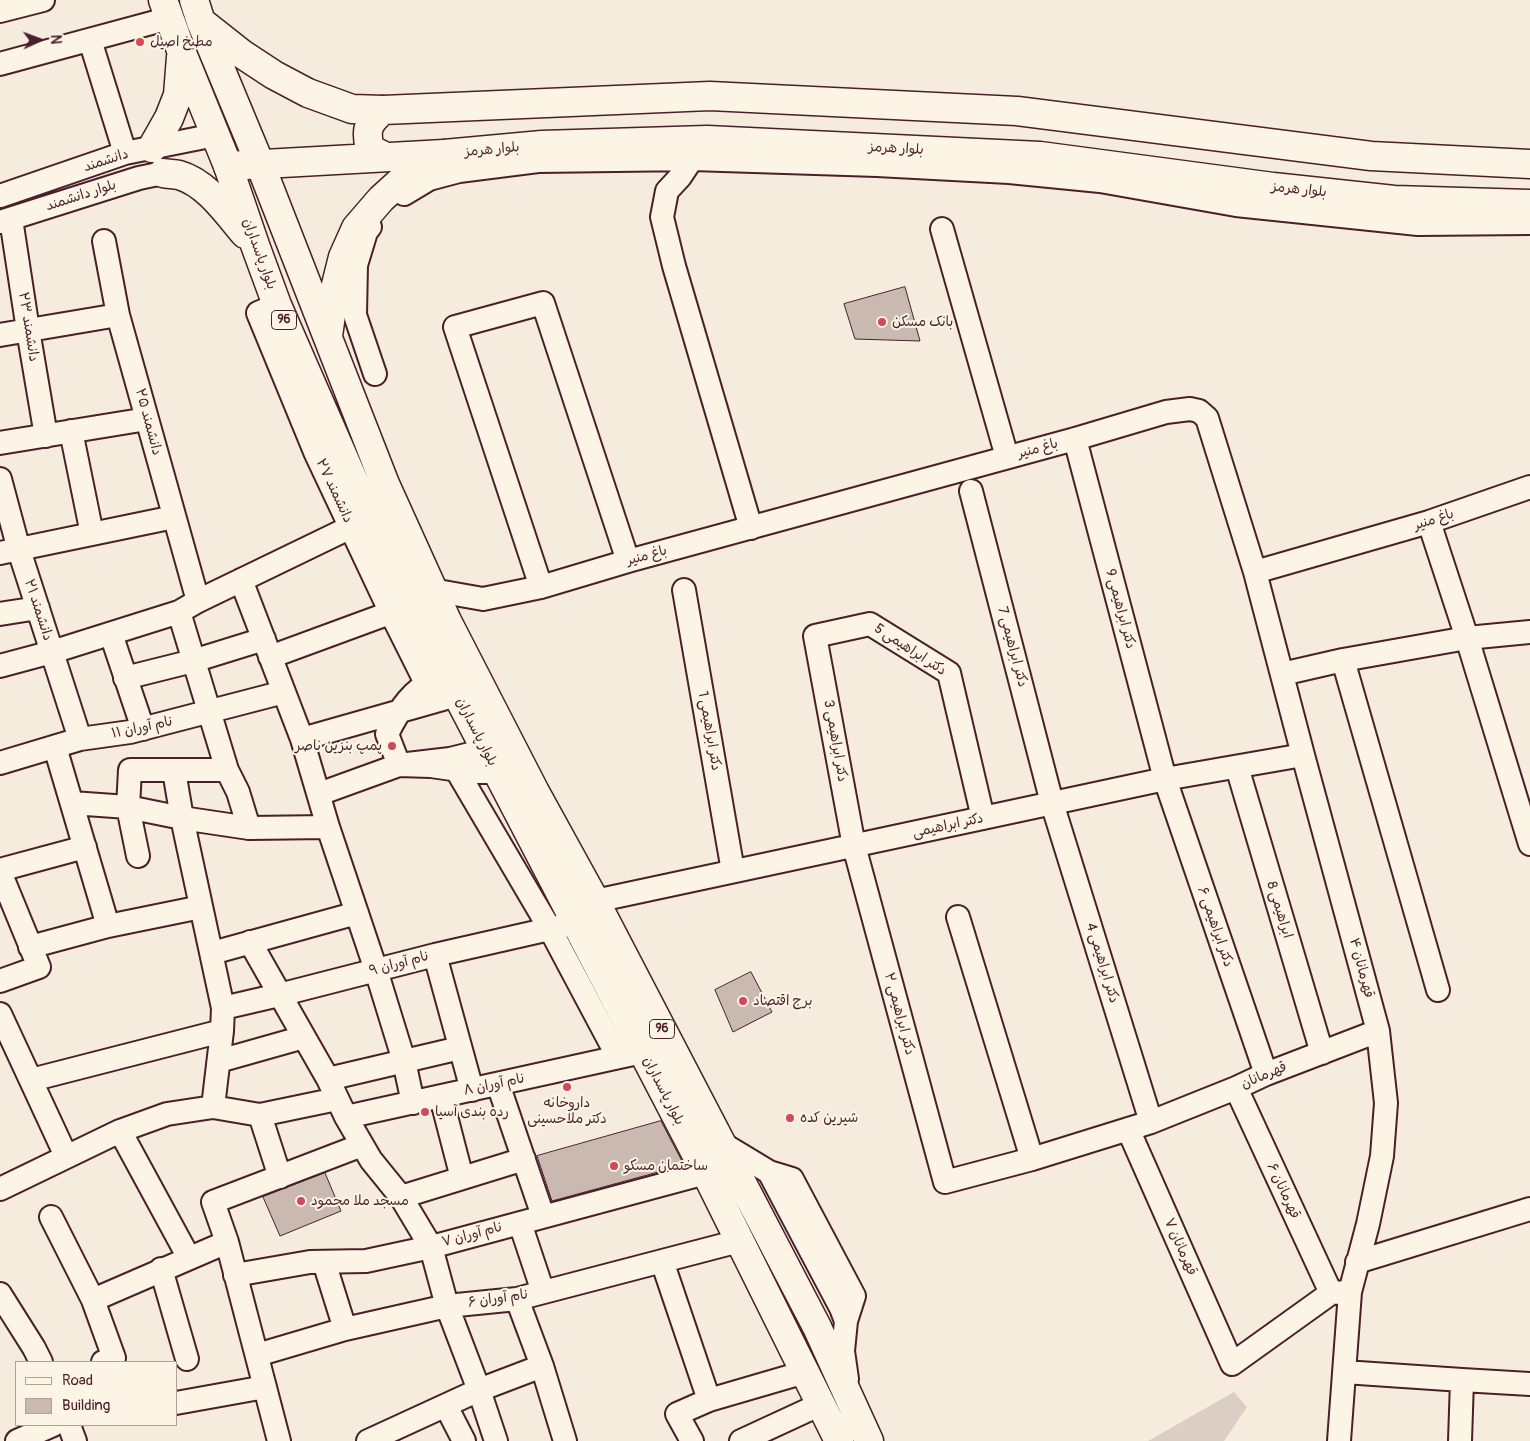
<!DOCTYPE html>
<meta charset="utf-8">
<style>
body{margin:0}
#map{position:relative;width:1530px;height:1441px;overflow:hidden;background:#f5ecde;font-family:Pangolin,sans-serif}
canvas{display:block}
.legend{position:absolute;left:15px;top:1361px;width:162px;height:65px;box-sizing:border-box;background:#fcf5e5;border:1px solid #b59f9b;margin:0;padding:6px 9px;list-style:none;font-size:15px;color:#4a1f2b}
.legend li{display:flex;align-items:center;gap:10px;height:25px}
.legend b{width:25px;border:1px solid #b59f9b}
.north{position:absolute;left:15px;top:15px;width:50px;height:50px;-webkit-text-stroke:4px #fcf5e5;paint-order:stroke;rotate:88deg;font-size:14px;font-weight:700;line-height:20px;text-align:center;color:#4a1f2b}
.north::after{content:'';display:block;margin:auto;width:18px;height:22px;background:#4a1f2b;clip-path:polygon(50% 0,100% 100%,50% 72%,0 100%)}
</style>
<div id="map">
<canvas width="1530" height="1441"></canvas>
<ul class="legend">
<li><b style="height:6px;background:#fcf5e5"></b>Road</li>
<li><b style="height:14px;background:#cab9b1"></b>Building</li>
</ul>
<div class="north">N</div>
</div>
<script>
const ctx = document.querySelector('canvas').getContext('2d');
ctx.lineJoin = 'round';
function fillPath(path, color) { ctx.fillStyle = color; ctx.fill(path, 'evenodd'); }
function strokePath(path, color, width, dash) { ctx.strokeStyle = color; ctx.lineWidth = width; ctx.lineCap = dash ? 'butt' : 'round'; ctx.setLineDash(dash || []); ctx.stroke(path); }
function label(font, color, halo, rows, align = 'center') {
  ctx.font = font + ' Pangolin,"Playpen Sans Arabic",sans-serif'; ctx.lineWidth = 4; ctx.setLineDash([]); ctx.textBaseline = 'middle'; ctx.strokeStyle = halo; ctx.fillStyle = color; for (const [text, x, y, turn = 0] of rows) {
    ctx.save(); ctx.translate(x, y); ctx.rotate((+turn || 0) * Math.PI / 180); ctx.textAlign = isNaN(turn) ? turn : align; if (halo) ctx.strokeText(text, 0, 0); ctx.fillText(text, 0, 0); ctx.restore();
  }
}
fillPath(new Path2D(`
 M1234 1392 1247 1407 1224 1441H1148Z`), '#dbcec4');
const building = new Path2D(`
 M905 287 920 341 855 339 844 304Z
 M751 972 772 1012 733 1032 715 990Z
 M661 1121 684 1165 552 1201 537 1156Z
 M325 1173 341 1211 280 1236 263 1197Z`);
fillPath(building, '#cab9b1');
strokePath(building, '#4a1f2b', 1);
const minor = new Path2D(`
 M0 11 43 0
 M90 40 125 153
 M0 64 170 18
 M404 194 429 179 459 171 538 161 692 159
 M0 196 125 153 215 135
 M11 219 28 330 46 436
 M0 222 139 178 163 173
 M370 227 366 232 356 265 355 315 375 374
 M942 229 1007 457
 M104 241 118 315 198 601
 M277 305 258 313 316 454 391 613 426 683
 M0 335 118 315
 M71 431 92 534
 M1075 439 1165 779 1266 1074
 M0 443 147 419
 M0 479 19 550 80 739
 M971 491 1052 803 1151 1122
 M1429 522 1467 638 1530 844
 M751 528 674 266 662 217 667 191 680 177 692 159 877 165 1009 172 1100 181 1236 205 1418 224 1530 223
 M0 553 174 517
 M1255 572 1303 755 1378 1031 1386 1103 1382 1156 1368 1224 1350 1292 1339 1441
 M241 580 302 739 328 827 376 970 404 1061 413 1103
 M541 587 455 327 543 303 628 561
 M432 590 483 599 541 587 628 561 1075 439 1166 412 1190 409 1199 411 1207 418 1255 572 1429 522 1530 487
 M684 590 733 871
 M179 612 227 770 238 792 249 828
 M0 614 38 608
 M111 634 143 729
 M270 657 406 607
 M1343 660 1438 990
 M0 666 52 652 179 612 198 601 351 527 364 519
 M1282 674 1343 660 1467 638 1530 632
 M438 676C411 692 401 706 387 734L399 765 431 766 473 772H497
 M125 678 193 661 264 639
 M302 739 457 695
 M450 759 550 929 618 1057
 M0 763 80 739 130 732 284 692
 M1237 767 1322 1053
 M174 771 182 818 223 1008 222 1031 213 1107
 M319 794 399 765 450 759 486 750
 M72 803 128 807 182 818 249 828 328 827
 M983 818 949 673 870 624 815 636 854 846 945 1182 1032 1159 1151 1122 1236 1088 1266 1074 1378 1031
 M138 856 128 807 130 770H227
 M0 870 85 847
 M0 872 39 967 0 981
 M595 901 1165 779 1303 755
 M958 917 1032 1159
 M108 926 201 907
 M250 942 328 1079 346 1117 371 1160 401 1197 431 1247 447 1306 479 1390 496 1441
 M30 947 108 926 55 747
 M212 953 357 913
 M435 955 472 1090
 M223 1008 279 995 435 955 576 923
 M0 1014 66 1156
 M219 1061 304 1037
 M328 1079 460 1048
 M31 1080 222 1031
 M498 1084 543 1216
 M1236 1088 1331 1293
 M441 1097 462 1178
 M260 1115 280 1177
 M346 1117 633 1054
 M1128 1129 1232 1364 1331 1293 1350 1292
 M120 1131 189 1258
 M721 1143 769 1172 841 1308 846 1321 843 1351 847 1379
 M769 1172 792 1179 854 1296 846 1321
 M0 1189 120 1131 167 1114 213 1107 260 1115 337 1099
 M401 1197 524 1159
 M51 1217 93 1300
 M520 1223 543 1292
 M662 1261 709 1400
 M324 1262 345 1329
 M1357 1262 1530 1209
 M161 1269 187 1359
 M235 1275 310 1262 366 1261 431 1247 706 1173
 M0 1294 34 1348 41 1362
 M517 1299 542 1366 565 1441
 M257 1355 345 1329 447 1306 517 1299 739 1241
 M103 1362 114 1358 93 1300 227 1242
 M1344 1372 1462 1380 1530 1384
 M176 1403 265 1387
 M446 1406 464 1441
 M69 1425 75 1441
 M17 1441 53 1425
 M279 1441 227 1242 213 1202 362 1145
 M368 1441 479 1390 542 1366
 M692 1441 677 1414 709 1400 805 1372
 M741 1441 821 1404
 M1460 1441 1462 1380`);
const major = new Path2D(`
 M386 157 370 149C365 129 368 123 383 110L710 96 1017 111 1371 156 1530 164
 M228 166 444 154 542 145 707 140 1040 156 1273 187 1394 200 1530 204`);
const highway = new Path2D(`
 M163 0 182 53 228 166 255 245 277 305 369 516 425 633 706 1173 839 1441
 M194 0 201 22 260 164 385 484 447 621 535 792 595 901 817 1327 869 1441
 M204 24 242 54 274 75 308 93 352 109 383 110
 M152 148 169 118 178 95 181 57
 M163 173C168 174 174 174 179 175 207 183 227 213 245 234
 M328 336 334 293 343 257 356 228 381 199 403 179 444 154`);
strokePath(minor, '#4a1f2b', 26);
strokePath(major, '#4a1f2b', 31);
strokePath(highway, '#4a1f2b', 31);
strokePath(minor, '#fcf5e5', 22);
strokePath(major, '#fcf5e5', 28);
strokePath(highway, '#fcf5e5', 28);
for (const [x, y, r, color] of [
 [140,42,5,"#d1495b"],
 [882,322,5,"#d1495b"],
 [392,746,5,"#d1495b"],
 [743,1001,5,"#d1495b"],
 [567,1087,5,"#d1495b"],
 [425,1112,5,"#d1495b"],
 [790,1118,5,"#d1495b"],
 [614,1166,5,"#d1495b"],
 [301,1201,5,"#d1495b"]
]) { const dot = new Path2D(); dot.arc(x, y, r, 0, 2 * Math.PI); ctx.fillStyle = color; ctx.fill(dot); strokePath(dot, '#fcf5e5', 2); }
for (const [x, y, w] of [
 [284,320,25],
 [662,1029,25]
]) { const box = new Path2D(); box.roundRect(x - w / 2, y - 9.5, w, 19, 4); ctx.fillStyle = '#fcf5e5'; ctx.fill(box); strokePath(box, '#4a1f2b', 1); }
label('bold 12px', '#4a1f2b', null, [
 ["96",284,320],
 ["96",662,1029]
]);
label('14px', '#4a1f2b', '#fcf5e5', [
 ["مطبخ اصیل",150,42],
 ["بانک مسکن",892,322],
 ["پمپ بنزین ناصر",382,746,"right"],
 ["برج اقتصاد",753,1001],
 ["داروخانه",567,1103,"center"],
 ["دکتر ملاحسینی",567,1119,"center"],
 ["رده بندی آسیا",435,1112],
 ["شیرین کده",800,1118],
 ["ساختمان مسکو",624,1166],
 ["مسجد ملا محمود",311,1201]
], 'left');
label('14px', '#4a1f2b', '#fcf5e5', [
 ["بلوار هرمز",896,149,3],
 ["بلوار هرمز",492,150,-5],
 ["دانشمند",106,161,-18],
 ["بلوار هرمز",1299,190,6],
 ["بلوار دانشمند",81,196,-18],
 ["بلوار پاسداران",259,254,70],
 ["دانشمند ۲۳",28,327,81],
 ["دانشمند ۲۵",148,422,75],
 ["باغ منیر",1038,449,-15],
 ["دانشمند ۲۷",334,491,65],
 ["باغ منیر",1434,520,-18],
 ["باغ منیر",647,556,-15],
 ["دکتر ابراهیمی 9",1120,609,75],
 ["دانشمند ۲۱",38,610,72],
 ["دکتر ابراهیمی 7",1012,647,75],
 ["دکتر ابراهیمی 5",910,650,33],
 ["نام آوران ۱۱",142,728,-12],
 ["دکتر ابراهیمی 1",709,731,80],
 ["بلوار پاسداران",476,732,63],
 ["دکتر ابراهیمی 3",835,741,80],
 ["دکتر ابراهیمی",948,826,-12],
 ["ابراهیمی 8",1279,910,73],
 ["دکتر ابراهیمی ۶",1215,927,71],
 ["دکتر ابراهیمی 4",1102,963,73],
 ["نام آوران ۹",399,964,-15],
 ["قهرمانان ۴",1361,968,75],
 ["دکتر ابراهیمی ۲",899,1014,75],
 ["قهرمانان",1264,1076,-23],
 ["نام آوران ۸",494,1085,-12],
 ["بلوار پاسداران",663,1091,63],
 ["قهرمانان ۶",1283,1191,65],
 ["نام آوران ۷",472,1235,-15],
 ["قهرمانان ۷",1180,1247,66],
 ["نام آوران ۶",498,1299,-8]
]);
</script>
